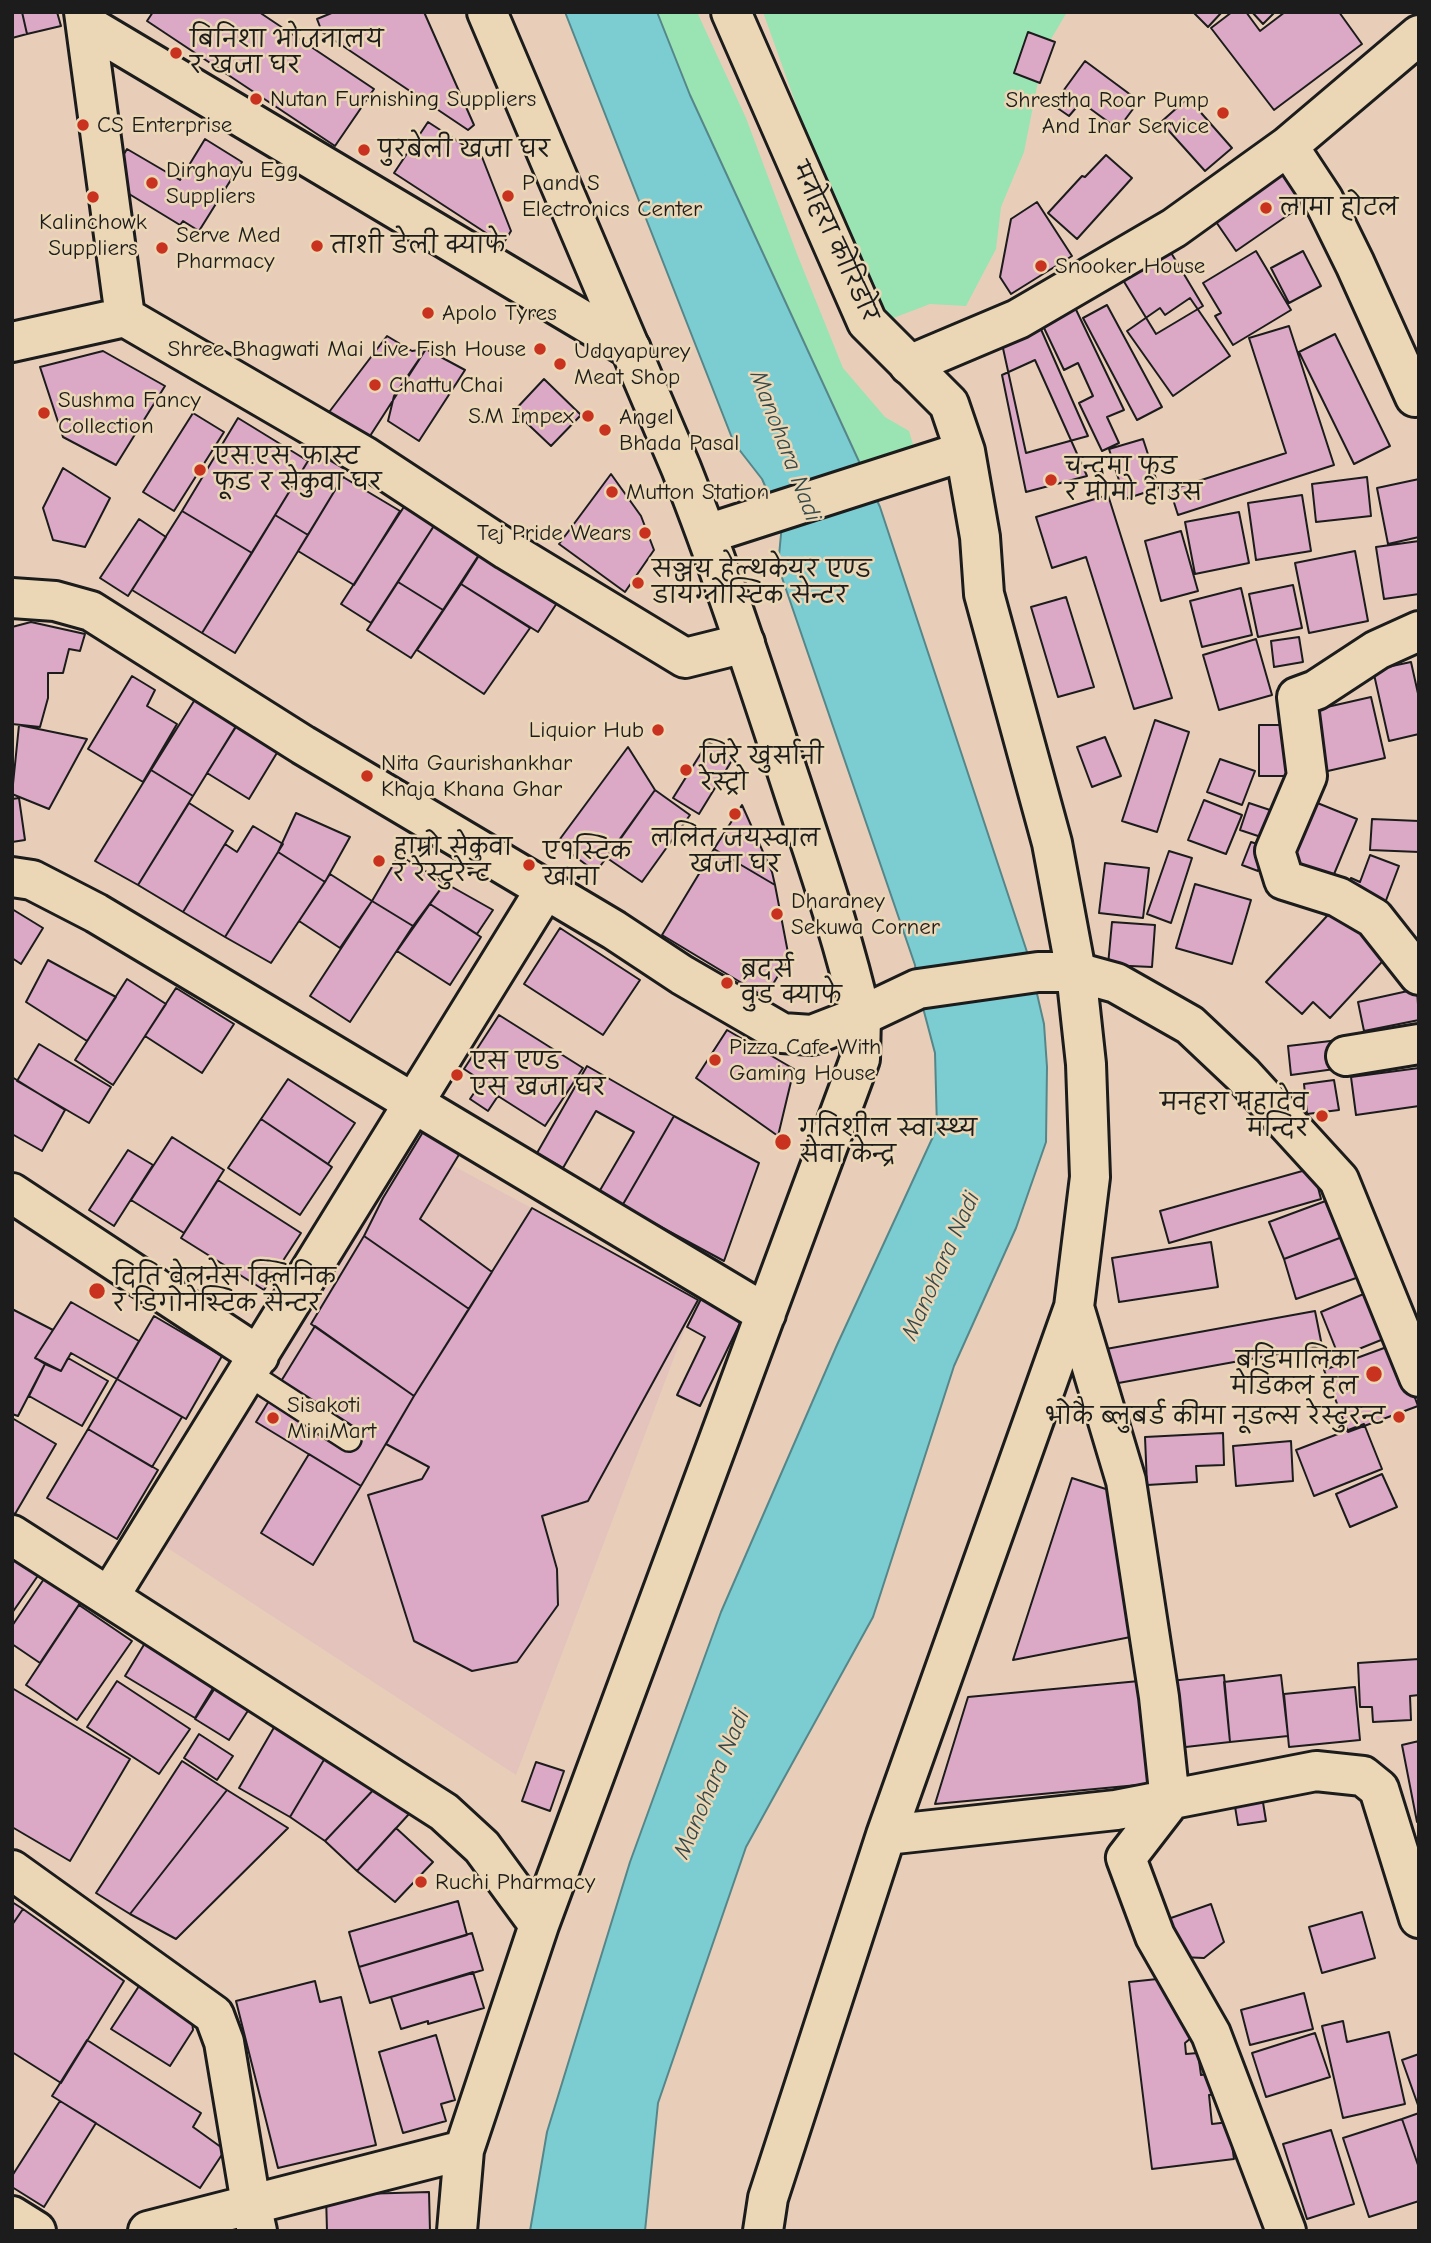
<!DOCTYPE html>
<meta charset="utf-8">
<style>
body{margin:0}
#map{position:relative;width:1431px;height:2243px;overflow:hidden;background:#e8ceb8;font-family:"Comic Neue",sans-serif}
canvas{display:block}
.frame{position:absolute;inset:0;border:14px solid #1c1c1c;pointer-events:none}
</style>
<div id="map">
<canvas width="1431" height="2243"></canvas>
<div class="frame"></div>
</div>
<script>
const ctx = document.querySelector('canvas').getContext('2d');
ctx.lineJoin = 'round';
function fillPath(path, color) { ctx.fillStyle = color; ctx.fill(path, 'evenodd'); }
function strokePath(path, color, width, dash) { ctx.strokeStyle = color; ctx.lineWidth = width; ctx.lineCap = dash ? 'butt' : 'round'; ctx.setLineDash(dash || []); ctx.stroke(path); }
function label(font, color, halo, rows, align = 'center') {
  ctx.font = font + ' "Comic Neue","Playpen Sans Deva",sans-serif'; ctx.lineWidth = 5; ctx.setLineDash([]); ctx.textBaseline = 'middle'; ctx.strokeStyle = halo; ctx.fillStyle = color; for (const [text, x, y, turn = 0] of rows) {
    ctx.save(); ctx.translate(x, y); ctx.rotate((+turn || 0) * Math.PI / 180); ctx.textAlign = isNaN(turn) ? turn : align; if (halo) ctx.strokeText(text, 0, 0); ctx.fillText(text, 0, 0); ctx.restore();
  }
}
fillPath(new Path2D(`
 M409 1142 697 1297 516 1775 166 1547Z`), '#e4c3bc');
fillPath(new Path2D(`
 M657 12H697L746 118 797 254 843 368 885 417 909 431 915 451 862 466 690 95Z
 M763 12H1067L1044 51 1024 152 1001 207 996 249 966 306 930 304 875 325Z`), '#9ae3b3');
const water = new Path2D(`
 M565 12H657L690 95 880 507 1028 955 1044 1024 1047 1067 1046 1142 1016 1228 954 1366 873 1617 746 1847 658 2103 645 2231H530L547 2132 630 1862 721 1612 837 1345 937 1128 935 1053 918 989 915 965 778 566 782 524 762 479 734 443Z`);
fillPath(water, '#7bcdd2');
strokePath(water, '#558689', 2);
const building = new Path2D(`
 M12 12H22L27 34 12 38Z
 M22 12H57L61 26 27 34Z
 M153 12H259L374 89 335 146 147 21Z
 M334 12H424L474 125 468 130 322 32 317 19Z
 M1193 12H1222L1208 27Z
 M1232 12H1246L1260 31 1285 12H1339L1362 44 1274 110 1211 28Z
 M1252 12H1275L1263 24Z
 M1028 32 1055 42 1040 83 1014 73Z
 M1085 61 1139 101 1118 129 1081 102 1069 116 1053 105Z
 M1188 98 1232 148 1205 171 1161 122Z
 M428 122 482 157 511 231 503 244 394 173Z
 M205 139 242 162 199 231 183 221 180 225 116 186 126 169 118 164 127 149 180 180Z
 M1106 155 1132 178 1077 239 1048 213 1082 176 1085 177Z
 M1282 166 1307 202 1236 251 1212 216Z
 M1037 202 1072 256 1011 294 1000 277 1011 219Z
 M1170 251 1203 306 1156 334 1123 280Z
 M1256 251 1291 310 1233 345 1215 316 1221 313 1203 283Z
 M1303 251 1321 286 1289 303 1271 268Z
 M1069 295 1124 410 1107 417 1119 443 1102 451 1079 403 1093 396 1078 363 1064 370 1036 311Z
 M1190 298 1230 356 1173 396 1127 331 1160 308 1165 315Z
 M1107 305 1162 407 1137 420 1083 318Z
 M1036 318 1088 436 1026 453 999 330Z
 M1289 326 1334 465 1178 515 1170 490 1286 453 1249 338Z
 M1335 334 1390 446 1354 464 1299 352Z
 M387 336 412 351 426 349 361 450 320 424Z
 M426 349 465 370 419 441 388 421 394 396Z
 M103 351 165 386 116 465 63 437 40 367Z
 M1035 360 1087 476 1026 492 1002 375Z
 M544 379 581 415 551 446 514 411Z
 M193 413 224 432 174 511 143 492Z
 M238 418 308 461 252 553 182 511Z
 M1143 439 1159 488 1125 499 1109 449Z
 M319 443 352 462 308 535 275 515Z
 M63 468 110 498 85 547 53 540 43 508Z
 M611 474 641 516 654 550 625 592 559 544Z
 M343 477 400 511 354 585 298 551Z
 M1367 477 1371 516 1316 522 1312 484Z
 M1419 479V537L1388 544 1377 488Z
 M1108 495 1172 698 1134 709 1086 557 1052 568 1036 517Z
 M1302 495 1311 551 1256 560 1248 503Z
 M409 499 439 518 371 623 341 604Z
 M182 511 252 553 202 633 132 590Z
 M1239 512 1249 563 1195 574 1185 522Z
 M275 515 308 535 235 653 202 633Z
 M439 518 484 547 443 610 398 582Z
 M139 519 166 537 128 596 100 578Z
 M1181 531 1198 591 1161 601 1145 541Z
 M1419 541V594L1384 599 1376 547Z
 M1355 551 1368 621 1309 633 1295 563Z
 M480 554 557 603 538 632 461 584Z
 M398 582 443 610 411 658 367 630Z
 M461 584 530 628 484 694 417 650Z
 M1293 585 1302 628 1258 637 1249 594Z
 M1241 588 1252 635 1202 647 1190 601Z
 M1066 597 1094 687 1058 697 1031 607Z
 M31 622 85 634 80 651 69 649 63 673H48V698L40 727 12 724V627Z
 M1299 637 1303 662 1274 667 1271 641Z
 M1256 639 1272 695 1219 710 1203 655Z
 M1411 662 1419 698V734L1389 741 1373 670Z
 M132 676 155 690 147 706 177 724 143 782 88 749Z
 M199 693 241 718 193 796 151 770Z
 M1371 697 1385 758 1319 773 1305 712Z
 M1155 720 1189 732 1157 832 1122 821Z
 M239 722 286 738 249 799 207 773Z
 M19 725 87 739 49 809 12 794Z
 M1259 725H1295L1294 776H1259Z
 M1105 737 1121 776 1092 787 1077 747Z
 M708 742 734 757 699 814 673 798Z
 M628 747 655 790 596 872 557 843Z
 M1220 759 1255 771 1242 805 1207 792Z
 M151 770 193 796 138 885 95 861Z
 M655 790 690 815 642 882 607 858Z
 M19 798 25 840 12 842V799Z
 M1204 800 1242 815 1226 854 1188 840Z
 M1310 800 1357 819 1332 879 1286 861Z
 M189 803 233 831 183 912 138 885Z
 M1249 803 1273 811 1264 838 1240 830Z
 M742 805 772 872 775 885 714 849Z
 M296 813 350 837 325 882 278 852Z
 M1372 819 1419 821V852L1370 850Z
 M253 826 283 844 225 937 183 912 225 844 237 852Z
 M1251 842 1267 847 1258 871 1242 865Z
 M714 849 775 885 789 958 765 997 662 935Z
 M1169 851 1192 858 1171 923 1147 914Z
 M278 852 325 882 271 963 225 937Z
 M399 855 445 883 413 926 372 901Z
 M1370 855 1399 866 1382 911 1343 897 1351 878 1360 882Z
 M1105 863 1149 868 1143 918 1099 913Z
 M330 874 372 901 340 948 299 921Z
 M445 883 493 910 477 934 430 904Z
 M1195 884 1251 900 1232 964 1176 948Z
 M372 901 413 926 350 1022 310 996Z
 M1339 903 1392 951 1330 1018 1313 1002 1302 1014 1266 982Z
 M430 904 481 937 450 985 397 951Z
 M12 909 43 928 21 964 12 958Z
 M1112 922 1155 925 1152 967 1108 965Z
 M560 928 640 980 603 1035 524 984Z
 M48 960 116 997 87 1041 26 1002Z
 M127 979 166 1004 113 1085 75 1060Z
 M176 988 234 1024 202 1073 145 1036Z
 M1417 989 1419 1020 1364 1031 1358 1002Z
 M499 1015 583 1068 545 1126 498 1096 488 1111 470 1099 482 1081 464 1069Z
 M727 1030 794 1069 778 1136 696 1078Z
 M1339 1040 1342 1068 1291 1075 1288 1046Z
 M39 1044 111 1087 89 1123 17 1081Z
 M587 1066 674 1116 622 1206 599 1192 634 1132 596 1111 563 1168 537 1153Z
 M1419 1068V1106L1356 1115 1351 1077Z
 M12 1077 65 1110 42 1151 12 1134Z
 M288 1079 355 1123 328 1164 261 1119Z
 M1334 1080 1339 1110 1307 1114 1304 1084Z
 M674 1116 759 1163 724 1261 622 1206Z
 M261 1119 332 1167 300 1215 228 1168Z
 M426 1127 463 1148 420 1219 492 1272 469 1309 364 1236 383 1198Z
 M172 1137 224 1170 184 1233 131 1200Z
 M128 1150 153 1165 114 1226 89 1210Z
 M1313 1168 1321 1199 1169 1243 1160 1211Z
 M218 1180 301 1233 264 1290 181 1238Z
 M1331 1199 1345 1236 1284 1259 1269 1222Z
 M532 1208 698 1300 588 1501 542 1516 557 1569 558 1605 517 1662 472 1671 414 1641 368 1495 422 1479 429 1467 386 1444 414 1396Z
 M364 1236 469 1309 414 1396 311 1324Z
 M1345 1236 1359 1277 1296 1299 1284 1259Z
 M1211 1242 1218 1287 1119 1302 1112 1258Z
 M1373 1290 1391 1336 1339 1357 1321 1312Z
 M701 1299 742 1319 700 1406 677 1395 705 1337 687 1327Z
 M71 1302 139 1341 117 1379 71 1353 61 1371 35 1358Z
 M12 1309 53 1330 35 1358 45 1364 18 1416 12 1414Z
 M1315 1311 1322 1346 1113 1384 1106 1349Z
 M154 1316 222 1356 186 1419 117 1379Z
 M315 1326 414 1396 361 1486 256 1422Z
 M1395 1344 1418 1406 1348 1432 1324 1370Z
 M68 1358 108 1381 82 1426 29 1396 45 1364 61 1371Z
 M117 1379 182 1417 152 1467 88 1429Z
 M12 1418 56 1444 15 1514 12 1512Z
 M1364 1424 1382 1469 1314 1496 1296 1450Z
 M88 1429 158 1470 117 1539 47 1498Z
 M1223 1433 1224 1465 1196 1466 1197 1482 1147 1485 1145 1437Z
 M1291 1441 1293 1481 1236 1486 1233 1446Z
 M309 1454 361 1486 313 1565 261 1533Z
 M1382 1474 1397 1507 1350 1527 1336 1494Z
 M1072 1478 1118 1493 1146 1634 1013 1660Z
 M18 1550 44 1567 12 1613V1560Z
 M46 1576 82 1600 40 1663 12 1644V1626Z
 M79 1605 132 1641 77 1720 26 1685Z
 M145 1643 215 1685 195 1718 125 1676Z
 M1419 1659V1695L1410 1696 1411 1720 1373 1722 1372 1707H1360L1358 1663Z
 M1224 1675 1230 1742 1168 1749 1162 1682Z
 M1281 1675 1288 1736 1230 1742 1224 1682Z
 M1150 1680 1159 1783 935 1804 968 1697Z
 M117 1681 190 1729 159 1774 87 1727Z
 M217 1685 251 1706 229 1740 195 1719Z
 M1355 1687 1360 1740 1289 1747 1284 1694Z
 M12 1688 130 1759 70 1861 12 1827Z
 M276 1724 328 1753 290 1817 239 1788Z
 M199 1734 233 1756 217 1780 184 1758Z
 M1419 1741V1822H1417L1402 1745Z
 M328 1753 378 1785 325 1841 290 1817Z
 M182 1761 227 1790 130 1914 96 1893Z
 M536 1762 564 1771 550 1811 522 1801Z
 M378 1785 409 1814 357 1871 325 1841Z
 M227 1790 288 1828 176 1939 130 1914Z
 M1261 1790 1266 1821 1238 1825 1233 1794Z
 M396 1828 433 1862 395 1902 357 1871Z
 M458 1901 467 1935 359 1967 349 1932Z
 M12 1902 23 1909 12 1925Z
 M1211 1904 1224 1942 1204 1958 1181 1957 1168 1919Z
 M23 1909 124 1981 61 2083 12 2052V1925Z
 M1362 1912 1375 1958 1322 1973 1309 1927Z
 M472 1933 483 1970 370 2003 359 1967Z
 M473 1972 484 2008 428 2024V2021L401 2029 391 1997Z
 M1167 1978 1191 2038 1185 2043 1186 2054 1198 2053 1201 2075 1216 2073 1218 2094 1209 2095 1212 2124 1229 2122 1234 2159 1152 2169 1129 1982Z
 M315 1981 320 2002 341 1997 376 2145 278 2168 236 2001Z
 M141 1983 192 2021 193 2030 170 2066 111 2029Z
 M1304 1993 1313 2029 1250 2045 1241 2010Z
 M1343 2021 1347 2042 1389 2032 1405 2104 1343 2118 1322 2026Z
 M1315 2033 1330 2077 1266 2097 1252 2053Z
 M436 2035 455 2100 441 2104 446 2121 403 2133 379 2052Z
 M87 2040 201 2113 193 2127 225 2150 200 2188 52 2096Z
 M1419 2054V2108L1402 2060Z
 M60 2101 96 2123 44 2207 12 2187V2176Z
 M1419 2113V2168L1402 2119Z
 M1402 2119 1419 2168V2201L1369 2217 1343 2138Z
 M1331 2130 1354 2204 1307 2219 1283 2144Z
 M429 2192 430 2231H327L326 2195Z`);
fillPath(building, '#dba8c5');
strokePath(building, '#1c1c1c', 2);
const lane = new Path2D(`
 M247 1373 349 1439`);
const street = new Path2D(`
 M84 12 125 317
 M87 25 631 349
 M1288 146 1323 199 1355 264 1415 397
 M12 342 125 317 364 456 507 550 685 658 745 643
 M909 365 1018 319 1174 228 1288 146 1419 35
 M12 598 55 601 91 611 303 745 614 930 682 975 782 1033 812 1035 861 1016 860 1059 539 1925 464 2150 457 2231
 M1419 631 1377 650 1316 690 1297 697 1307 776 1275 851 1284 880 1338 897 1374 918 1419 975
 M12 877 32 880 96 913 766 1314
 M1346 1056 1419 1044
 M12 1193 259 1356
 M1074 1307 1126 1481 1159 1697 1170 1801 1126 1858 1155 1936 1211 2034 1286 2231
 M12 1535 444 1812 482 1847 539 1925
 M109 1597 545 890
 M886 1835 1116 1810 1316 1771 1363 1776 1379 1789 1419 1918
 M12 1870 214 2015 224 2042 251 2204 257 2231
 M12 2216 36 2231
 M148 2231 464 2150
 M763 2231 768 2198 886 1835 1074 1307 1090 1177 1086 1064 1076 972 1116 983 1190 1025 1243 1075 1339 1180 1419 1377`);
const secondary = new Path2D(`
 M487 12 681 468C722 572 756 677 791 783 816 860 843 937 861 1016L918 989 1038 972H1076L1052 843 984 594 980 537 965 451 949 404 867 322 731 12
 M707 534 965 451`);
strokePath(lane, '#1c1c1c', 28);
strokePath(street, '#1c1c1c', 44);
strokePath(secondary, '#1c1c1c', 44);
strokePath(lane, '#ebd7b5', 23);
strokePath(street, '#ebd7b5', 38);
strokePath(secondary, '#ebd7b5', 38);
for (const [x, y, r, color] of [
 [176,53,7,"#c8321e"],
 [256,99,7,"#c8321e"],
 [1223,113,7,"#c8321e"],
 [83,125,7,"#c8321e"],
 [364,150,7,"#c8321e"],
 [152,183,7,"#c8321e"],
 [508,196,7,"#c8321e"],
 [93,197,7,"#c8321e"],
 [1266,208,7,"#c8321e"],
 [317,246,7,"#c8321e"],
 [162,248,7,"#c8321e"],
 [1041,266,7,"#c8321e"],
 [428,313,7,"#c8321e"],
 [540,349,7,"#c8321e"],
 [560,364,7,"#c8321e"],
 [375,385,7,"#c8321e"],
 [44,413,7,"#c8321e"],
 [588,416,7,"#c8321e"],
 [605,430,7,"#c8321e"],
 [200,470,7,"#c8321e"],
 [1051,480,7,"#c8321e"],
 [612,492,7,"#c8321e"],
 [645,533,7,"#c8321e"],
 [638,583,7,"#c8321e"],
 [658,730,7,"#c8321e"],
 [686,770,7,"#c8321e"],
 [367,776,7,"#c8321e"],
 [735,814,7,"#c8321e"],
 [379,861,7,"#c8321e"],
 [529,865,7,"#c8321e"],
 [777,914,7,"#c8321e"],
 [727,983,7,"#c8321e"],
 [715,1060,7,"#c8321e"],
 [457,1075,7,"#c8321e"],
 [1322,1116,7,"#c8321e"],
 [783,1142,9,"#c8321e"],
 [97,1291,9,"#c8321e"],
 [1374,1374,9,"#c8321e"],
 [1399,1417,7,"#c8321e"],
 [273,1418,7,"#c8321e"],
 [421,1882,7,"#c8321e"]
]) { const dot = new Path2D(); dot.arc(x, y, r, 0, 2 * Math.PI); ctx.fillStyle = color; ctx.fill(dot); strokePath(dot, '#ebd7b5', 2.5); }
label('23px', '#1c1c1c', '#ebd7b5', [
 ["बिनिशा भोजनालय",190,40],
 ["र खजा घर",190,66],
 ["Nutan Furnishing Suppliers",270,99],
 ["Shrestha Roar Pump",1209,100,"right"],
 ["And Inar Service",1209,126,"right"],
 ["CS Enterprise",97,125],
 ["पुरबेली खजा घर",378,150],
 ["Dirghayu Egg",166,170],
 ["Suppliers",166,196],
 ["P and S",522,183],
 ["Electronics Center",522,209],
 ["लामा होटल",1280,208],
 ["Kalinchowk",93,222,"center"],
 ["Suppliers",93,248,"center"],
 ["Serve Med",176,235],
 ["Pharmacy",176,261],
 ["ताशी डेली क्याफे",331,246],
 ["Snooker House",1055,266],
 ["Apolo Tyres",442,313],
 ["Shree Bhagwati Mai Live Fish House",526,349,"right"],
 ["Udayapurey",574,351],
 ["Meat Shop",574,377],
 ["Chattu Chai",389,385],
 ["Sushma Fancy",58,400],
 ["Collection",58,426],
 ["S.M Impex",574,416,"right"],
 ["Angel",619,417],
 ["Bhada Pasal",619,443],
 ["एस.एस. फास्ट",214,457],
 ["फूड र सेकुवा घर",214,483],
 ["चन्द्रमा फूड",1065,467],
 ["र मोमो हाउस",1065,493],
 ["Mutton Station",626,492],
 ["Tej Pride Wears",631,533,"right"],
 ["सञ्जय हेल्थकेयर एण्ड",652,570],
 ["डायग्नोस्टिक सेन्टर",652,596],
 ["Liquior Hub",644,730,"right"],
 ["जिरे खुर्सानी",700,757],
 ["रेस्ट्रो",700,783],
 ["Nita Gaurishankhar",381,763],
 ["Khaja Khana Ghar",381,789],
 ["ललित जयस्वाल",735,839,"center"],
 ["खजा घर",735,865,"center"],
 ["हाम्रो सेकुवा",393,848],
 ["र रेस्टुरेन्ट",393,874],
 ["ए१स्टिक",543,852],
 ["खाना",543,878],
 ["Dharaney",791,901],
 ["Sekuwa Corner",791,927],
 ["ब्रदर्स",741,970],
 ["वुड क्याफे",741,996],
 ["Pizza Cafe With",729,1047],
 ["Gaming House",729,1073],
 ["एस एण्ड",471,1062],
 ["एस खजा घर",471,1088],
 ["मनहरा महादेव",1308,1103,"right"],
 ["मन्दिर",1308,1129,"right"],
 ["गतिशील स्वास्थ्य",799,1129],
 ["सेवा केन्द्र",799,1155],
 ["दिति वेलनेस क्लिनिक",113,1278],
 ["र डिगोनेस्टिक सेन्टर",113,1304],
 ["बडिमालिका",1358,1361,"right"],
 ["मेडिकल हल",1358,1387,"right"],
 ["Sisakoti",287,1405],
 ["MiniMart",287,1431],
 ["भोकै ब्लुबर्ड कीमा नूडल्स रेस्टुरन्ट",1385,1417,"right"],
 ["Ruchi Pharmacy",435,1882]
], 'left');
label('23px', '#1c1c1c', '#ebd7b5', [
 ["मनोहरा कोरिडोर",834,242,65]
]);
label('italic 24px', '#34484a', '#ebd7b5', [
 ["Manohara Nadi",785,446,69],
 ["Manohara Nadi",941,1266,-66],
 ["Manohara Nadi",712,1784,-67]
]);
</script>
